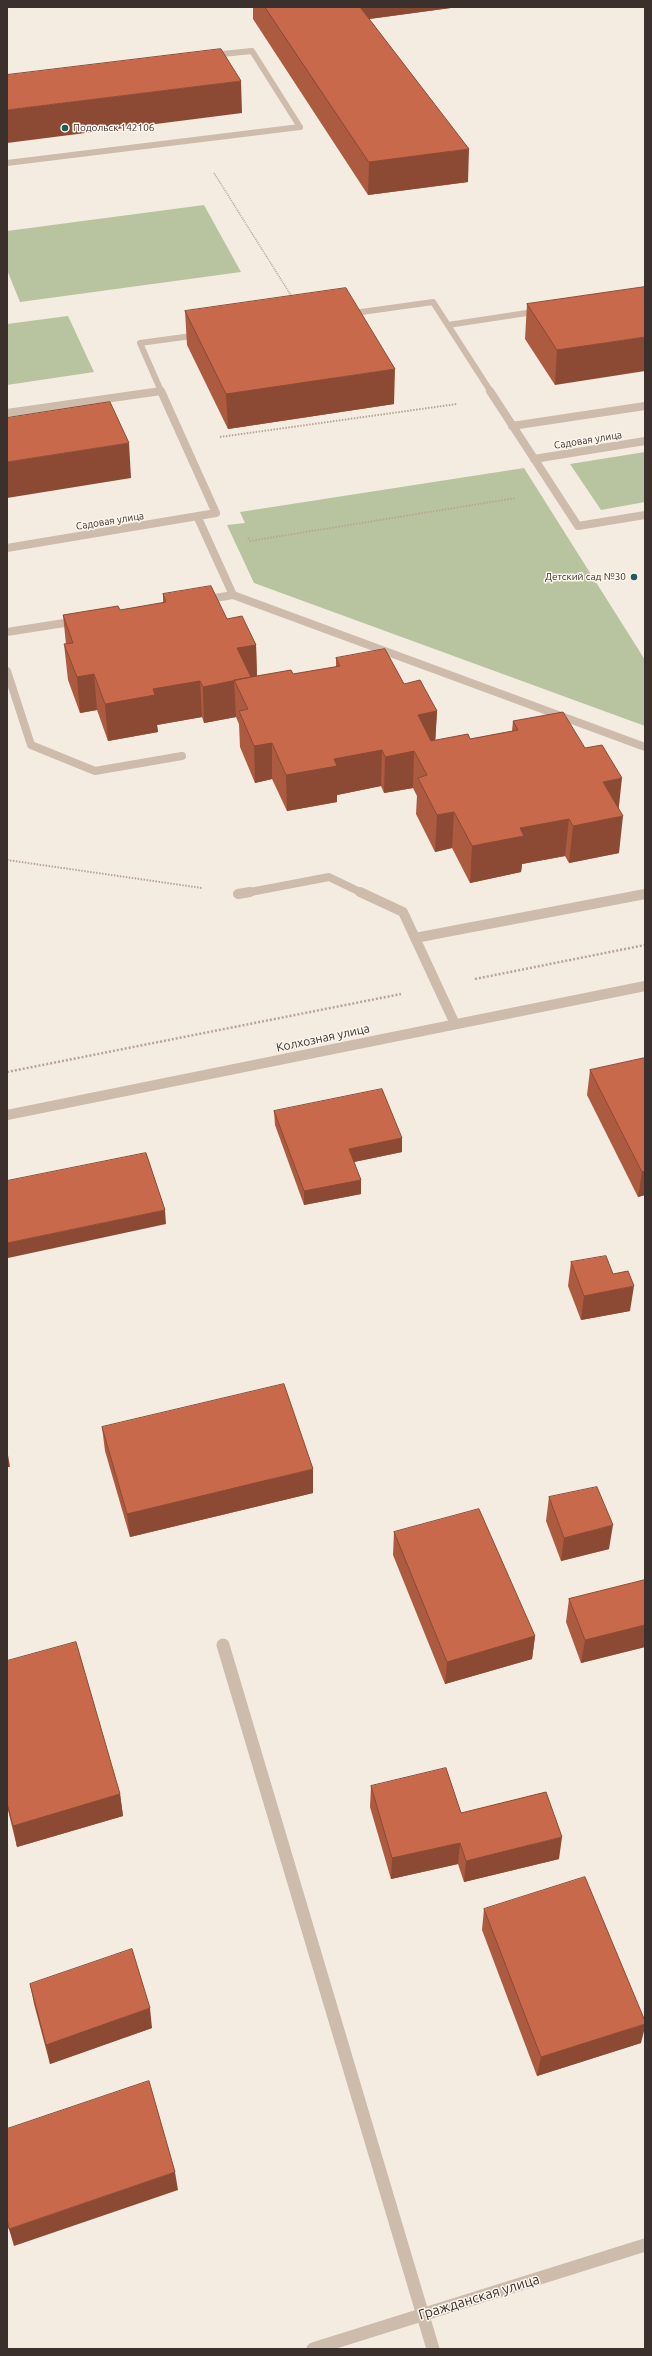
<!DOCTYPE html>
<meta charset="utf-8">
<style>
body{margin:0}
#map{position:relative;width:652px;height:2356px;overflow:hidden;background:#f4ebe1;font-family:Ubuntu,sans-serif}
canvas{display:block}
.frame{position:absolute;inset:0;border:8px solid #3b302b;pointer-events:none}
</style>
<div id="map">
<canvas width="652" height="2356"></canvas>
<div class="frame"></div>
</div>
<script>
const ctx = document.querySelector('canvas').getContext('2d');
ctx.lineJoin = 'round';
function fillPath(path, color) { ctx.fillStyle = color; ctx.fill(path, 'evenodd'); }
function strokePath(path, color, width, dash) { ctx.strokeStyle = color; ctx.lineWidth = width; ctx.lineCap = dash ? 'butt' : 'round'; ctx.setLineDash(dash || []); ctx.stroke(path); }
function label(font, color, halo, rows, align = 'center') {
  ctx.font = font + ' Ubuntu,sans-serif'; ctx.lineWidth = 3; ctx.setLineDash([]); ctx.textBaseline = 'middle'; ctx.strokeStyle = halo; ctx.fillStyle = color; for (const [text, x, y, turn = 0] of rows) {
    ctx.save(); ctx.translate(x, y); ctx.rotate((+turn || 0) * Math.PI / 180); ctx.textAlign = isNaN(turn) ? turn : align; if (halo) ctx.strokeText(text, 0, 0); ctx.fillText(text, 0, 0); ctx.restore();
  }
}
fillPath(new Path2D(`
 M204 205 241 272 20 302 7 270V231Z
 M68 316 94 372 7 385V324Z
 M645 452V502L601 510 570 464Z
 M524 468 645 660V726L254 583 227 525 245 523 240 512Z`), '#b8c4a0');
strokePath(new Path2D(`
 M214 173 292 297`), '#b9a596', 1.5, [1, 1]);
strokePath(new Path2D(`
 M220 437 457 404
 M248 538 250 541 516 498
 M7 860 202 888`), '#b9a596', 2, [1.5, 1.5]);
strokePath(new Path2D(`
 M475 979 645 945
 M7 1072 401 994`), '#b9a596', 2.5, [2, 2]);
strokePath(new Path2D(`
 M7 163 300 127 252 51 212 55
 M347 314 433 302 491 392
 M448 325 540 311
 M161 391 140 343 199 335
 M156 392H161`), '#cdbbac', 6);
strokePath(new Path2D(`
 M490 391 578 526 645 515
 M7 413 161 391 216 513 7 548
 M512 426 645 406
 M534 459 645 441
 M198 518 233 595 645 747
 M203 600 233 595
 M7 632 77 621
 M7 671 31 745 95 771 182 756
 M245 893 329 877 362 893`), '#cdbbac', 8);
strokePath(new Path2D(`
 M360 892 403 912 455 1024
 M238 894 250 892
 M415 938 645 894
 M7 1115 645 986`), '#cdbbac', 10);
strokePath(new Path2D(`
 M223 1645 433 2349
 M313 2349 645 2245`), '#cdbbac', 13);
fillPath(new Path2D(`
 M253 7H458L369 19 468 182 368 195 253 19Z
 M645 287 555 385 525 339 527 304Z
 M185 311 394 404 228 429 187 345Z
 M163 594 227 619 256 645 257 676 293 674 336 667V658L404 684 437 711 435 740 470 739 512 731 513 721 619 809V853L569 863 565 856 522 864 521 872 470 883 452 848 435 852 416 814 417 796 413 788 384 793 381 786 337 795V802L287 811 272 779 255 783 240 747 239 724 236 717 204 723 202 717 179 721 157 725 158 732 108 741 97 710 80 713 68 680 64 644H66L63 615 120 610 163 603Z
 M645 1058V1195L638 1197 587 1095 590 1070Z
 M274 1111 402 1138V1152L354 1162 361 1194 304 1205 275 1125Z
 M571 1262 613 1274 630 1311 581 1320 568 1286Z
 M102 1427 313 1493 130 1537 105 1451Z
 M549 1497 609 1549 561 1561 546 1521Z
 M394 1532 535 1636 532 1659 445 1684 393 1555Z
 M645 1580V1647L581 1663 566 1622 569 1599Z
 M7 1661 120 1794 123 1816 17 1847 7 1806Z
 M371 1786 461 1813 559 1859 464 1882 458 1864 391 1879 370 1807Z
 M484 1909 641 2043 537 2076 482 1930Z
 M30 1984 152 2028 50 2064 34 2004Z`), '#ac5a40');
fillPath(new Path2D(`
 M348 7H458L347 22Z
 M241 81 242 113 7 143V110Z
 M469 149 468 182 368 195 369 162Z
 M645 337V371L555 385 557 350Z
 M395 369 394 404 228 429 226 394Z
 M129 443 131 478 7 498V462Z
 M256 645 257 681 248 709 237 648Z
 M94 674 97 710 80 713 77 677Z
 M234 680 236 717 204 723 203 687Z
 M200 681 202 717 157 725 158 732 108 741 105 704 153 689Z
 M437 711 435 748 416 752 418 715Z
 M272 743V779L255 783 254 746Z
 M382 750 381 786 337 795V802L287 811 286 775 334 759Z
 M414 751 413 788 384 793 385 757Z
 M622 778 618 815 603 782Z
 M454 812 452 848 435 852 437 815Z
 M623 816 619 853 569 863 573 826Z
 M569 819 565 856 522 864 521 872 470 883 472 846 520 828Z
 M402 1138V1152L349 1163V1149Z
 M645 1171V1195L638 1197 642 1172Z
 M361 1180V1194L304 1205V1191Z
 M165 1210 166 1224 8 1258 7 1251V1243Z
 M634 1286 630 1311 581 1320 584 1296Z
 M7 1449 10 1467H7Z
 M313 1469V1493L130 1537 127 1514Z
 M613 1525 609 1549 561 1561 564 1538Z
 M645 1625V1647L581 1663 585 1640Z
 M535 1636 532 1659 445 1684 447 1662Z
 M120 1794 123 1816 17 1847 13 1826Z
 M562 1837 559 1859 464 1882 466 1861Z
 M460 1843 458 1864 391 1879 392 1858Z
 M150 2008 152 2028 50 2064 46 2045Z
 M645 2024V2027L641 2043 537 2076 541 2057Z
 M175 2172 178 2190 14 2246 9 2229Z`), '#8c4a34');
const building = new Path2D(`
 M265 7H360L469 149 369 162Z
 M221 49 241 81 7 110V75Z
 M645 287V337L557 350 527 304Z
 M346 288 395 369 226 394 185 311Z
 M110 402 129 443 7 462V418Z
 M211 586 227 619 242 616 256 645 237 648 251 677 203 687 200 681 176 685 153 689 155 695 105 704 94 674 77 677 64 644 73 643 63 615 118 606 120 610 166 602 163 594Z
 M385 649 404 684 420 680 437 711 418 715 431 741 468 734 470 739 518 730 513 721 563 712 585 748 602 745 622 778 603 782 623 816 573 826 569 819 520 828 524 836 472 846 454 812 437 815 418 778 427 775 414 751 385 757 382 750 334 759 337 766 286 775 272 743 254 746 239 711 248 709 234 680 291 670 293 674 340 666 336 658Z
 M645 1058V1171L642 1172 590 1070Z
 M382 1089 402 1138 349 1149 361 1180 304 1191 274 1111Z
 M146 1153 165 1210 7 1243V1181Z
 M606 1256 613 1274 628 1271 634 1286 584 1296 571 1262Z
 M284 1384 313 1469 127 1514 102 1427Z
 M597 1487 613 1525 564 1538 549 1497Z
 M479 1509 535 1636 447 1662 394 1532Z
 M645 1580V1625L585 1640 569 1599Z
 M76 1642 120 1794 13 1826 7 1803V1661Z
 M446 1768 461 1813 546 1792 562 1837 466 1861 460 1843 392 1858 371 1786Z
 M585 1877 645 2021V2024L541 2057 484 1909Z
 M132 1949 150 2008 46 2045 30 1984Z
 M149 2081 175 2172 9 2229 7 2219V2129Z`);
fillPath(building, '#c8694b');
strokePath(building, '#8c4a34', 1);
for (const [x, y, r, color] of [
 [65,128,4,"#1f5a5e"],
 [634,577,4,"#1f5a5e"]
]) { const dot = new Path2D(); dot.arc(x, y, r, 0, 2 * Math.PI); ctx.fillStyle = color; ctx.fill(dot); strokePath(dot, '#fbf5ee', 1.5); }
label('10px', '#3b302b', '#fbf5ee', [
 ["Подольск 142106",73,128],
 ["Детский сад №30",626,577,"right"]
], 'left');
label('10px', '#3b302b', '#fbf5ee', [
 ["Садовая улица",588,440,-9],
 ["Садовая улица",110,521,-9]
]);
label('12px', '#3b302b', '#fbf5ee', [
 ["Колхозная улица",323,1038,-12]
]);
label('14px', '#3b302b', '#fbf5ee', [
 ["Гражданская улица",479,2297,-17]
]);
</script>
